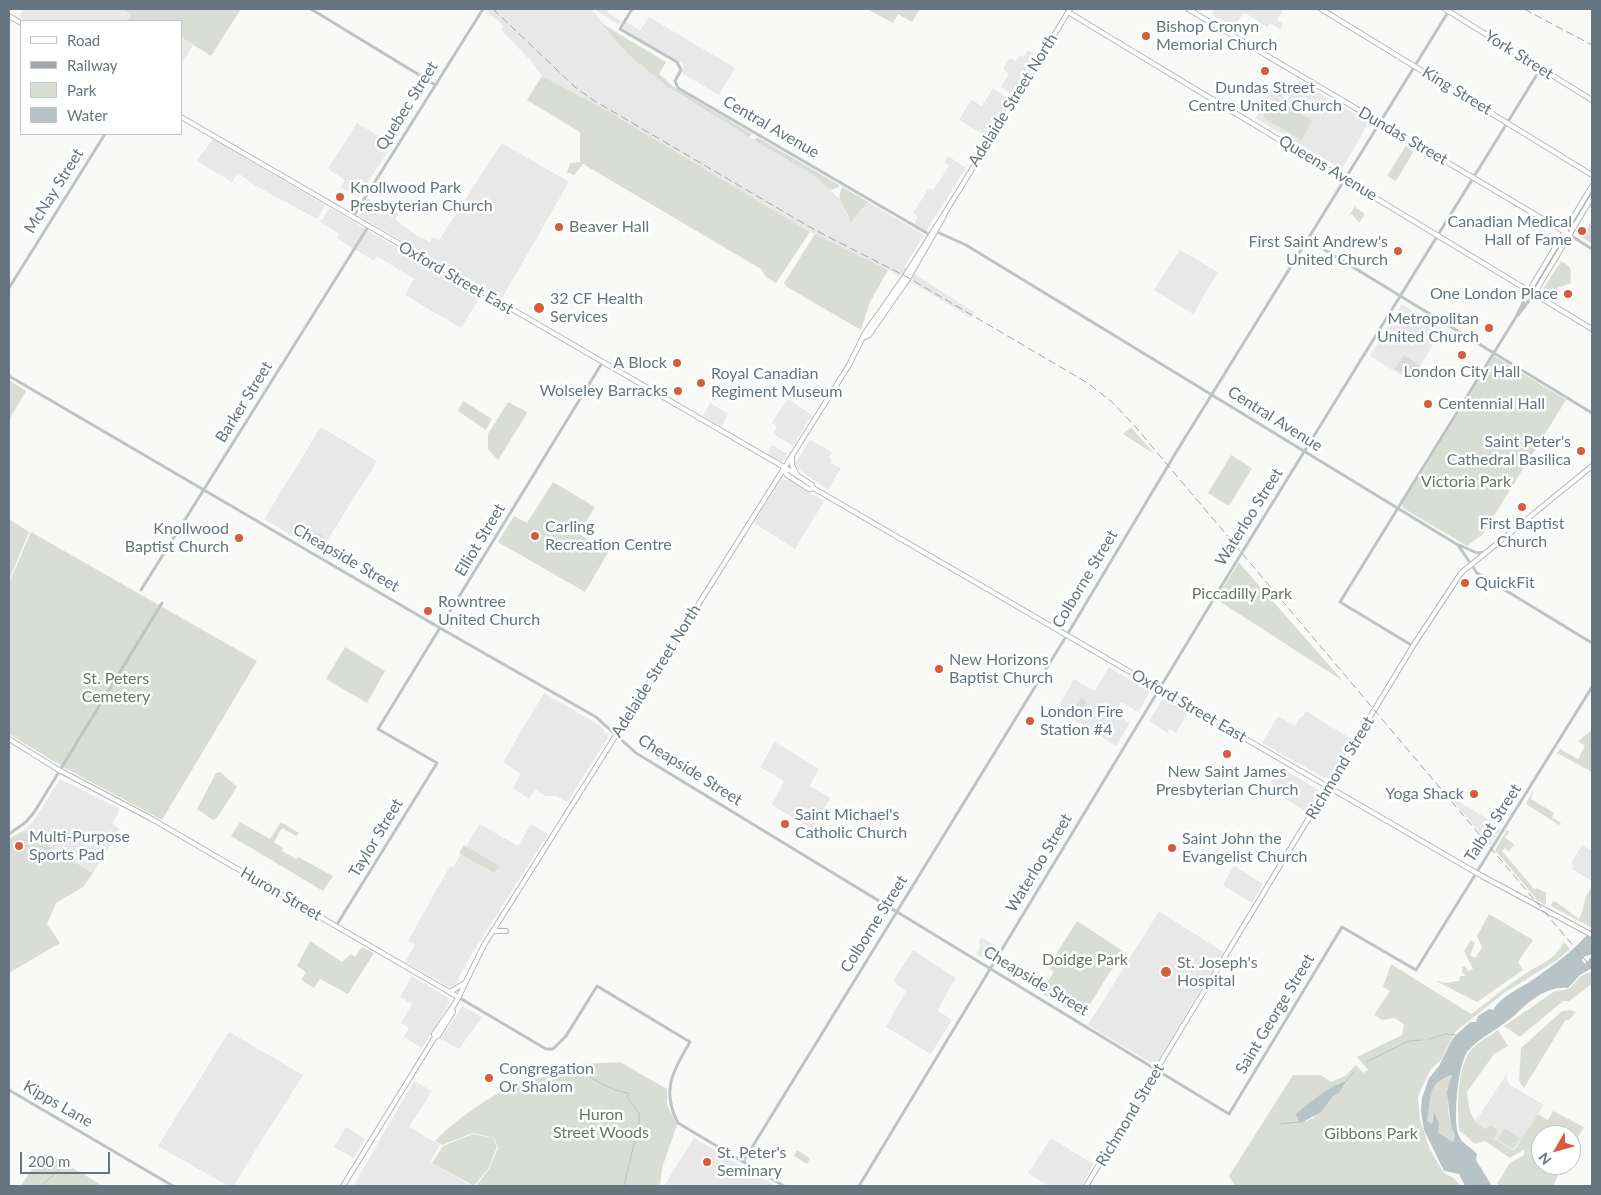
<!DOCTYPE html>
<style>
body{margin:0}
#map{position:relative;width:1601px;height:1195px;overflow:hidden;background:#f9f9f7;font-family:Lato,sans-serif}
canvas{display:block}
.frame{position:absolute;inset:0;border:10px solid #66757f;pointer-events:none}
.legend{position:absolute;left:20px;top:20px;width:162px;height:115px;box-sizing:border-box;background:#fff;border:1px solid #c2c8cc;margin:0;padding:6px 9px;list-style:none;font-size:15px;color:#66757f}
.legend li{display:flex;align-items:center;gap:10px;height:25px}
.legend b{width:25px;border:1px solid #c2c8cc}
.north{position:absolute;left:1531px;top:1125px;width:50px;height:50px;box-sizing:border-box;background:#fff;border:1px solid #c2c8cc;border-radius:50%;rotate:232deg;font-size:14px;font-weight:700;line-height:20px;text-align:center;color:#66757f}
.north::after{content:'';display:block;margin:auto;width:18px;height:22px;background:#d45d3c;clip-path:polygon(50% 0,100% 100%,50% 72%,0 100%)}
.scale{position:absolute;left:20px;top:1152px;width:90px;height:22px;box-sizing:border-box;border:2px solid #66757f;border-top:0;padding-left:6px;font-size:15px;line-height:18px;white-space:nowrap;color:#66757f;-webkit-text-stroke:4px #fff;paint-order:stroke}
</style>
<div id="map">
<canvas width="1601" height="1195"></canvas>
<div class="frame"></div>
<ul class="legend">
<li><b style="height:6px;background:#fff"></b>Road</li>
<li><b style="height:6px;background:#a1a7ac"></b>Railway</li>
<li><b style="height:14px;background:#d9ddd6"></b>Park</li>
<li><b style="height:14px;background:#b8c3c6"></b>Water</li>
</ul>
<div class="north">N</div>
<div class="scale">200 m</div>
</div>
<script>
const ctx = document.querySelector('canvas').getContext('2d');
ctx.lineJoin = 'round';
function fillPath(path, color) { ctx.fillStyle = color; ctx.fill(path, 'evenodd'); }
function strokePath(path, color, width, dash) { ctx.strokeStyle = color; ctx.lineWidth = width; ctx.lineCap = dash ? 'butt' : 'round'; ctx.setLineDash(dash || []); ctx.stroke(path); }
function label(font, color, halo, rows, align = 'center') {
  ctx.font = font + ' Lato,sans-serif'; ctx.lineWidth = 5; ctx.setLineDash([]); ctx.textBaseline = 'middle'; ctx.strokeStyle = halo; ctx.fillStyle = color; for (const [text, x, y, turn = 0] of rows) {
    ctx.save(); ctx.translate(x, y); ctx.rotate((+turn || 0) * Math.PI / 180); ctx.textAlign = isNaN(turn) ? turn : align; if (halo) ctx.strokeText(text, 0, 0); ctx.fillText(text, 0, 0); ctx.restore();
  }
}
fillPath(new Path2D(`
 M24 9H122L131 15 127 21H26L19 17Z
 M489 9H592L607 29 673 91 815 176 840 199 850 222 868 202 924 235 904 267 974 312 971 318 901 276 810 232 599 106 542 76 532 62 501 30 503 26 499 21 486 12Z
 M594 9H609L607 12 621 21 619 25Z
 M1215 9H1280L1283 11 1277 20 1283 24 1280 30 1270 23 1267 27 1244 12 1234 28 1212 14Z
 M649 17 735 68 719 95 682 73 683 64 623 29 626 22 640 30Z
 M181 37 193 45 181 64Z
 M1028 50 1037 56 1012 94 1001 87 1009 74 1003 69 1010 58 1016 61 1020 55 1023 57Z
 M1298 81 1369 122 1342 169 1255 118 1272 89 1288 99Z
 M993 88 1009 99 986 136 959 120 971 100 982 106Z
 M357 123 393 144 358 197 341 187 345 180 328 169Z
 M213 139 325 205 317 219 256 186 238 173 232 182 197 161Z
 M502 143 569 182 502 298 359 216 367 198 385 209 388 205 399 213 395 219 413 233 430 242 433 237 439 240Z
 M948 156 966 168 926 231 914 224 918 216 913 213 929 188 933 190 940 180 949 166 944 162Z
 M330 208 480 297 461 328 405 295 414 279 377 256 374 261 337 238 339 234 320 222Z
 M1180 250 1218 272 1193 314 1154 290Z
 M1402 304 1442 330 1411 381 1370 356Z
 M788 399 812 415 793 446 773 434 777 426 772 423Z
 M710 403 728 414 721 427 703 416Z
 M321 427 377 461 320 552 264 519Z
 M810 440 832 452 829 458 832 460 830 463 841 468 828 490 798 469 795 463Z
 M772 445 787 454 782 462 767 454Z
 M780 480H789L824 501 795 549 754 523Z
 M1109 667 1150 692 1138 712 1121 702 1119 706 1121 707 1116 715 1130 723 1116 746 1060 711 1063 706 1060 704 1074 679 1095 691Z
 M544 693 599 725 609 736 567 802 556 796H546L536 790 528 798 513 788 521 774 503 762Z
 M1163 698 1188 713 1176 733 1170 729 1167 733 1149 721Z
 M1306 711 1353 740 1329 780 1262 743 1278 716 1295 726 1301 716 1303 717Z
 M775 742 819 769 809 786 830 798 812 829 772 805 784 781 760 767Z
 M1280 767 1320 791 1307 812 1268 788Z
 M60 779 120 809 112 824 120 829 93 873 23 831 35 819Z
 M1448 795 1499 826 1500 830 1490 845Z
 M480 824 518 846 531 824 548 834 471 955 453 989 405 962 415 945 408 941 450 866 453 867Z
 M1582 845 1592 851V881L1572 869 1574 866 1571 863Z
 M1234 866 1263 884 1252 903 1223 885Z
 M1159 911 1223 952 1155 1065 1088 1025Z
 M981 937 997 947 988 961 976 954 981 945 978 943Z
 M913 950 956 978 937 1010 952 1020 931 1054 886 1027 906 991 893 981Z
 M412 976 448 998 449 1004 422 1048 404 1037 409 1028 401 1023 412 1004 400 997Z
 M462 1006 482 1017 459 1049 441 1039Z
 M229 1032 303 1075 233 1186H228L158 1146Z
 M1506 1075 1509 1084 1544 1105 1514 1151 1494 1139 1498 1130 1485 1129 1475 1122Z
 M414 1081 432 1091 409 1127 440 1145 430 1162 471 1186H353Z
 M346 1127 365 1139 353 1158 334 1147Z
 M694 1138 776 1186H664Z
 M1051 1138 1093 1164 1082 1186H1049L1028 1173Z`), '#e7e8e7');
fillPath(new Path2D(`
 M123 9H241L211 56 181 37V21H127L131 15Z
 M867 9H920L912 22 898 14 893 23Z
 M601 23 666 62 659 74 675 88 752 134 749 137 668 87 629 55Z
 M542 76 599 106 810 232 776 283 766 277 761 269 583 164 574 175 567 172 570 163 580 162V132L527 100Z
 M1275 98 1312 121 1301 140 1263 117Z
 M757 137 839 185V187L830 190 815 176 754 140Z
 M1407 144 1415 149 1396 181 1387 176Z
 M843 187 868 202 850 223C849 210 833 199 843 187Z
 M1356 205V208L1365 214 1359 223 1352 214 1349 216Z
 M1592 220V241L1591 243 1583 238Z
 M815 234 888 270 870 302 861 330 787 287 784 283Z
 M1561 261C1576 269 1569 271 1571 283L1557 288V298L1543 289Z
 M1404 355 1420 366 1412 379 1395 369Z
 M1494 356 1566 400 1482 535 1467 546 1403 508V503Z
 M9 380 26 391 9 420Z
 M463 401 492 419 486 430 458 411Z
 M508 402 527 412 526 415 498 460 488 449V434Z
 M1131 427 1154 454 1123 434Z
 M1231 455 1252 468 1229 506 1208 493Z
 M553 482 595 507 579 534 609 551 585 592 498 542 514 516 527 523Z
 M9 519 29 532 9 580Z
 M31 532 257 661 162 820 65 768 9 734V583Z
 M311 539a6 6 0 1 1 12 0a6 6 0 1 1-12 0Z
 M1239 562 1241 565 1343 681 1216 599Z
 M345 647 385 671 367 703 326 679Z
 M1081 698 1087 702 1079 714 1073 711Z
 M1592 730V772L1557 753 1560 749 1578 759 1585 746 1578 741Z
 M220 772 237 787 217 818 213 820 197 809 216 773Z
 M1534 789 1531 799 1554 813 1552 817 1561 823 1559 825 1526 804Z
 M240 822 270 839 281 822 299 833 296 836 282 828 274 842 283 848 282 851 296 859 298 857 333 876 323 891 231 836Z
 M1507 830 1509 832 1505 838 1514 844 1509 852 1505 848 1502 851 1535 890 1537 888 1546 893V905L1538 901 1495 850Z
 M23 831 93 873 83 887 56 903 47 924 60 943 9 973V839Z
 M464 845 499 866 494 873 459 853Z
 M1592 887V928L1551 906 1553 901 1556 902 1579 919C1585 908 1583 897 1592 887Z
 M1489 914 1533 940 1518 962 1523 970 1477 1002 1436 981 1445 983 1459 981 1460 976H1466L1462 972V967L1465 966 1468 971 1473 969 1464 951 1471 940 1475 943 1470 955 1475 958 1482 948 1477 936Z
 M1077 921 1123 951 1082 1017 1040 992 1054 972 1048 967Z
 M310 941 342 962 351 954 355 957 362 947 374 953 348 994 320 979 314 988 301 980 306 972 297 966Z
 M1564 942 1570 949 1557 960 1504 993 1455 1032 1441 1060 1431 1069 1420 1091 1418 1097 1420 1120 1430 1150 1444 1173 1455 1179 1461 1186H1235L1229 1176 1293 1075H1321L1331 1082 1345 1076 1356 1065 1363 1073 1368 1070 1357 1057 1402 1035 1404 1024 1394 1018 1382 1020 1374 1015 1390 991 1383 987 1391 964 1471 1014C1489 1001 1506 986 1525 974 1543 962 1552 962 1564 942ZM1319 1098 1314 1118 1301 1123 1313 1099Z
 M1590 972 1592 975V984L1569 1001H1563L1520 1037 1504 1026 1555 991 1569 989 1581 976Z
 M1570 1010 1576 1012 1568 1021 1566 1019 1524 1088 1519 1081 1521 1048 1562 1011Z
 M1498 1030 1508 1046 1494 1054 1467 1092C1469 1109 1470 1120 1485 1129L1491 1126 1498 1130 1494 1139 1514 1151 1538 1114 1548 1120 1553 1111 1584 1127 1571 1149V1135H1541V1165H1563L1553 1186H1498L1497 1184 1509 1164 1524 1155 1525 1149 1510 1158 1485 1141 1475 1144 1459 1130C1457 1109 1457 1064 1472 1049 1479 1041 1490 1036 1498 1030Z
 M620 1062 667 1089V1105L677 1125 662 1168 660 1186H476L489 1169 498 1148 494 1138 473 1133 442 1145 435 1141C463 1112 496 1094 531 1075L537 1079 581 1064Z
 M1452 1075C1446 1094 1446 1116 1455 1135L1453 1142 1438 1132 1433 1114 1432 1125 1427 1121C1432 1098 1425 1085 1452 1075Z
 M1504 1128 1520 1138 1513 1149 1498 1140Z
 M473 1134 493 1138 497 1147 488 1169 474 1186 432 1163 443 1146Z
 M797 1150 810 1158 807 1164 794 1156Z
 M52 1156 100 1184 99 1186H21L38 1159 47 1163Z`), '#d9ddd6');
fillPath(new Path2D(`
 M1592 929V954L1583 957 1582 961 1585 964 1592 956V968L1580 975 1568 988C1548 985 1529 1001 1516 1014 1501 1028 1481 1036 1468 1051 1458 1062 1452 1123 1459 1136 1463 1145 1471 1147 1477 1154L1476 1160 1492 1186H1465L1459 1174 1444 1171 1424 1130 1421 1111 1422 1098 1429 1078 1439 1066 1453 1038 1470 1022H1476L1478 1016 1489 1009 1493 1010C1501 996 1519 989 1534 979 1555 964 1576 949 1592 929ZM1452 1075 1447 1092 1451 1126 1455 1135 1453 1142 1438 1132 1439 1123 1434 1112 1432 1124 1427 1121C1432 1099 1425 1084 1452 1075Z
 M1346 1081 1339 1093 1333 1096 1321 1112 1301 1123 1299 1122 1296 1114C1311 1101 1327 1088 1346 1081Z`), '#b8c3c6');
strokePath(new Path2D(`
 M1429 1039 1446 1034 1456 1035
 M1366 1062 1409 1041 1423 1040
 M570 1064C588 1075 607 1090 628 1093V1098L639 1113V1123L624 1186
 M1346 1081 1354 1072
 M1280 1124 1299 1122
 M41 1186 60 1169 57 1162`), '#b8c3c6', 1);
const major = new Path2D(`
 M1188 9 1570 235
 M1321 9 1592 175
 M1445 9 1592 100
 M1068 12 1592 329
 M9 16 21 23
 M181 117 789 470 812 485 813 488
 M958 192 1070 9
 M1529 291 1592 186
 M1534 294 1592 197
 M865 337 869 335 908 279 944 216
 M792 456V465L797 475
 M783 468 787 475 809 489 813 488 1482 876 1592 935
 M9 739 59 770 150 818 458 997
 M493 931H506
 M450 992 463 984
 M435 1037 438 1036 453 1012 452 1008
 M343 1186 435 1037 434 1034 456 1002 484 945 849 365 865 333 903 279 958 192
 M1086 1186 1413 646 1461 573 1592 466`);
strokePath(major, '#b2b7bb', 6);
strokePath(new Path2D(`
 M311 9 434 84
 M632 9 620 29 677 62 681 70 675 81 678 88 932 236
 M353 217 483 9
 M935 231 966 245 1458 545 1477 573 1592 643
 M1570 235 1592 249
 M1307 239 1592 413
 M9 288 105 134
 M1518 315 1534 294
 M9 376 440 628 596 717 636 753 1229 1114 1342 927 1416 970 1592 687
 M1459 545 1477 553 1485 552
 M141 590 368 227
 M1413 646 1340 602 1516 317 1529 291
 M9 834 26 822 35 811 162 603
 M336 926 437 763 378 729 602 363
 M458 997 546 1049H553L566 1036 597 986 690 1042C673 1070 661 1091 678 1123L784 1186
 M9 1090 173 1186
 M743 1162 1070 630 1175 454 1450 9
 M859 1186 1233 567 1541 68`), '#bec3c6', 3);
strokePath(major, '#fff', 4);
strokePath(new Path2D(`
 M493 9 575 87 593 100 815 230 907 277 1086 382 1112 402 1133 424 1592 968
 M1524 9 1592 45`), '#a1a7ac', 1, [8, 4]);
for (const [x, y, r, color] of [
 [1146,36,5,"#d45d3c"],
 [1265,71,5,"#d45d3c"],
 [340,197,5,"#d45d3c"],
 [559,227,5,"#d45d3c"],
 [1582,231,5,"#d45d3c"],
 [1398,251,5,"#d45d3c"],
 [1568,294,5,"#d45d3c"],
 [539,308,6,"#d45d3c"],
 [1489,328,5,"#d45d3c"],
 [1462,355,5,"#d45d3c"],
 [677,363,5,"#d45d3c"],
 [701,383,5,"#d45d3c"],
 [678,391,5,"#d45d3c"],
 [1428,404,5,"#d45d3c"],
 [1581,451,5,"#d45d3c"],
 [1522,507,5,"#d45d3c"],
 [535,536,5,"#d45d3c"],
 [239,538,5,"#d45d3c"],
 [1465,583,5,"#d45d3c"],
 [428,611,5,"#d45d3c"],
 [939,669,5,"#d45d3c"],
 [1030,721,5,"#d45d3c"],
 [1227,754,5,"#d45d3c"],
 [1474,794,5,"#d45d3c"],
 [785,824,5,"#d45d3c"],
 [19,846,5,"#d45d3c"],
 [1172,848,5,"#d45d3c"],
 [1166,972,6,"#d45d3c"],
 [489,1078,5,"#d45d3c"],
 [707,1162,5,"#d45d3c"]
]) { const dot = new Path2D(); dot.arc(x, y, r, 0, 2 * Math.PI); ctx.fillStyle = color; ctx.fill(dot); strokePath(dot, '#fff', 2); }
label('16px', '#66757f', '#fff', [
 ["Bishop Cronyn",1156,27],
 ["Memorial Church",1156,45],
 ["Dundas Street",1265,88,"center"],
 ["Centre United Church",1265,106,"center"],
 ["Knollwood Park",350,188],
 ["Presbyterian Church",350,206],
 ["Canadian Medical",1572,222,"right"],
 ["Hall of Fame",1572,240,"right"],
 ["Beaver Hall",569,227],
 ["First Saint Andrew's",1388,242,"right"],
 ["United Church",1388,260,"right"],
 ["One London Place",1558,294,"right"],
 ["32 CF Health",550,299],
 ["Services",550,317],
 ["Metropolitan",1479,319,"right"],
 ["United Church",1479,337,"right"],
 ["A Block",667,363,"right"],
 ["London City Hall",1462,372,"center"],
 ["Royal Canadian",711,374],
 ["Regiment Museum",711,392],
 ["Wolseley Barracks",668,391,"right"],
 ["Centennial Hall",1438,404],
 ["Saint Peter's",1571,442,"right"],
 ["Cathedral Basilica",1571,460,"right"],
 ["First Baptist",1522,524,"center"],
 ["Church",1522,542,"center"],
 ["Carling",545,527],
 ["Recreation Centre",545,545],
 ["Knollwood",229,529,"right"],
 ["Baptist Church",229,547,"right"],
 ["QuickFit",1475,583],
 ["Rowntree",438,602],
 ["United Church",438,620],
 ["New Horizons",949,660],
 ["Baptist Church",949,678],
 ["London Fire",1040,712],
 ["Station #4",1040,730],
 ["New Saint James",1227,772,"center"],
 ["Presbyterian Church",1227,790,"center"],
 ["Yoga Shack",1464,794,"right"],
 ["Saint Michael's",795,815],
 ["Catholic Church",795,833],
 ["Multi-Purpose",29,837],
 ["Sports Pad",29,855],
 ["Saint John the",1182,839],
 ["Evangelist Church",1182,857],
 ["St. Joseph's",1177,963],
 ["Hospital",1177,981],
 ["Congregation",499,1069],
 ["Or Shalom",499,1087],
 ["St. Peter's",717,1153],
 ["Seminary",717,1171]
], 'left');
label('16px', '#66757f', '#fff', [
 ["York Street",1519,55,32],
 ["King Street",1457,91,31],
 ["Adelaide Street North",1013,100,-58],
 ["Quebec Street",407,106,-58],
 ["Central Avenue",771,127,30],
 ["Dundas Street",1403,136,30],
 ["Queens Avenue",1328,168,31],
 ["McNay Street",54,191,-58],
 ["Oxford Street East",456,278,30],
 ["Barker Street",244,402,-58],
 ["Central Avenue",1275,419,32],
 ["Waterloo Street",1249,517,-58],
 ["Elliot Street",480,540,-59],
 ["Cheapside Street",346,558,30],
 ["Colborne Street",1085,579,-59],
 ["Adelaide Street North",656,671,-58],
 ["Oxford Street East",1189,706,30],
 ["Richmond Street",1340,768,-59],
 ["Cheapside Street",690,770,32],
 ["Talbot Street",1493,823,-57],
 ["Taylor Street",376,838,-59],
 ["Waterloo Street",1039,863,-59],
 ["Huron Street",281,894,30],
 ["Colborne Street",874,924,-58],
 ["Cheapside Street",1036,981,31],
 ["Saint George Street",1275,1014,-59],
 ["Kipps Lane",58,1104,30],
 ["Richmond Street",1130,1115,-59]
]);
label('16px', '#687865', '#fff', [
 ["Victoria Park",1466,482],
 ["Piccadilly Park",1242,594],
 ["St. Peters",116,679],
 ["Cemetery",116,697],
 ["Doidge Park",1085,960],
 ["Huron",601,1115],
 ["Street Woods",601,1133],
 ["Gibbons Park",1371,1134]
]);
</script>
